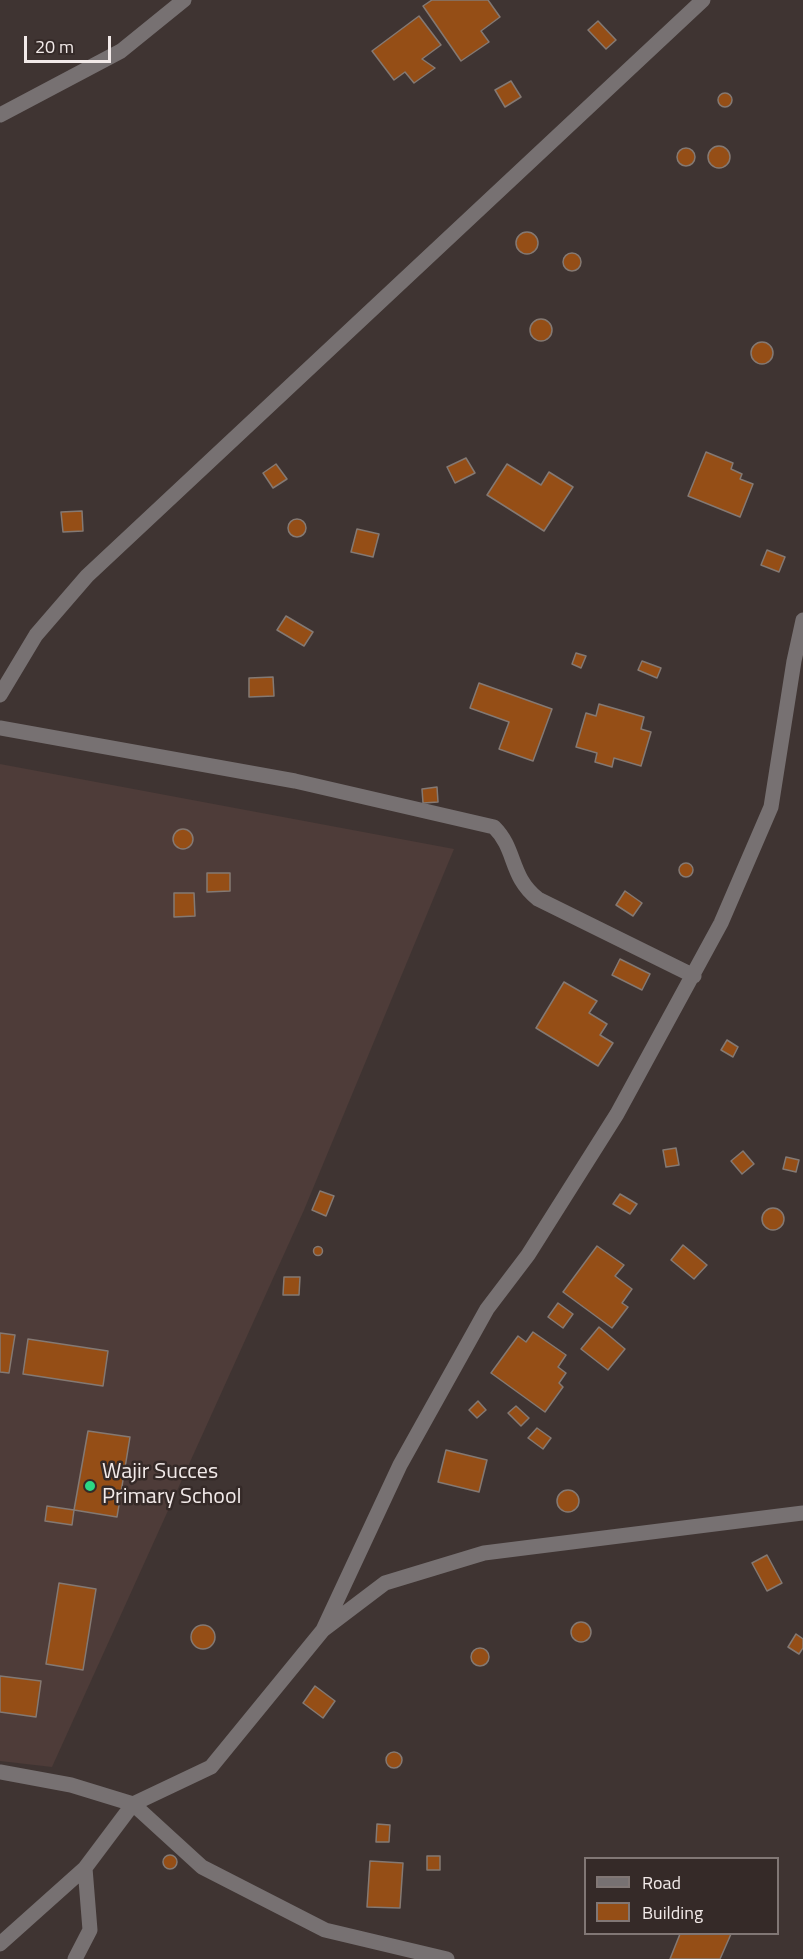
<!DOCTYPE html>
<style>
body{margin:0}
#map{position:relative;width:803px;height:1959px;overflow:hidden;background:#3f3432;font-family:"Titillium Web",sans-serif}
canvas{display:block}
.legend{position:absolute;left:584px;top:1857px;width:195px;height:78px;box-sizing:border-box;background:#352a28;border:2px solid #817775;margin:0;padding:8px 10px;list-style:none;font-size:18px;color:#f2eae9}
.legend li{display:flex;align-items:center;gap:12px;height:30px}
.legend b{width:30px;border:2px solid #817775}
.scale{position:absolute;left:24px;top:36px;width:87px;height:27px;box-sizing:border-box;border:3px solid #f2eae9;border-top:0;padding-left:8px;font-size:18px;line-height:21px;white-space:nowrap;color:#f2eae9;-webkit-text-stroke:4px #352a28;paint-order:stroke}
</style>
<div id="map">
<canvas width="803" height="1959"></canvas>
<ul class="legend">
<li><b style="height:8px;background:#777172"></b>Road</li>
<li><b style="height:16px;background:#954e16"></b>Building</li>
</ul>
<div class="scale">20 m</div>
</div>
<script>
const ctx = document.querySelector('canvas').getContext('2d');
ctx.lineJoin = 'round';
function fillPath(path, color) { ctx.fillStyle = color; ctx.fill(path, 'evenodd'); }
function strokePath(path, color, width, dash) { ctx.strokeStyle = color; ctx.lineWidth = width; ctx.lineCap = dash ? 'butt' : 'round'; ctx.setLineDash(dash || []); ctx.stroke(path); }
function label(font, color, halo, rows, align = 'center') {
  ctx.font = font + ' "Titillium Web",sans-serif'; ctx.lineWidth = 5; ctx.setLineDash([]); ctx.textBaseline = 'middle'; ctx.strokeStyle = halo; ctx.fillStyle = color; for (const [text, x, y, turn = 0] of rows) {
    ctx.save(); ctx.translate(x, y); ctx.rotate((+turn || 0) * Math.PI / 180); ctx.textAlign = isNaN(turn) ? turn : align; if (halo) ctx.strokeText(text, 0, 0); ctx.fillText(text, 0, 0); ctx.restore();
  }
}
fillPath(new Path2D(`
 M0 764 454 849 304 1210 52 1767 0 1761Z`), '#4e3c39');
const building = new Path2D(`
 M432 0H488L500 17 481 31 489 42 461 61 423 6Z
 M419 16 441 45 422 59 435 68 414 83 405 72 394 80 372 51Z
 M598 21 616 40 606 49 588 30Z
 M511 81 521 97 505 107 495 90Z
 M718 100a7 7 0 1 1 14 0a7 7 0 1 1-14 0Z
 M708 157a11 11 0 1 1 22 0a11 11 0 1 1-22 0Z
 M677 157a9 9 0 1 1 18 0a9 9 0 1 1-18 0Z
 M516 243a11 11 0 1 1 22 0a11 11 0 1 1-22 0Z
 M563 262a9 9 0 1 1 18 0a9 9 0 1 1-18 0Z
 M530 330a11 11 0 1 1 22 0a11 11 0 1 1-22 0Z
 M751 353a11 11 0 1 1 22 0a11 11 0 1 1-22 0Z
 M706 452 733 463 731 469 742 474 740 479 753 484 740 517 688 496Z
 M466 458 475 473 455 483 447 467Z
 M276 464 287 479 273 488 263 473Z
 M507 464 541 485 549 472 573 487 544 531 487 495Z
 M82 511 83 531 63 532 61 512Z
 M288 528a9 9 0 1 1 18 0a9 9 0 1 1-18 0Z
 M357 529 379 534 373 557 351 552Z
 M767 550 785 557 779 572 761 565Z
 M286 616 313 632 304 646 277 630Z
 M576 653 586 656 581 668 572 664Z
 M642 661 661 668 657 678 638 670Z
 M273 677 274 696 249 697V678Z
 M479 683 552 709 533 761 499 749 509 722 470 708Z
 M599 704 644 717 641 729 651 732 641 766 614 758 612 767 595 762 597 753 576 747 586 713 596 716Z
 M437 787 438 802 423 803 422 789Z
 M173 839a10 10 0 1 1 20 0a10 10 0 1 1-20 0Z
 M679 870a7 7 0 1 1 14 0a7 7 0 1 1-14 0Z
 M207 873H230V891L207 892Z
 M625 891 642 903 633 916 616 905Z
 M174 893H194L195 916 174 917Z
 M620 959 650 974 642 990 612 975Z
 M564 982 597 1001 589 1013 607 1024 600 1035 613 1043 598 1066 536 1028Z
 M727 1040 738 1047 733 1057 721 1050Z
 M676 1148 679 1165 666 1167 663 1150Z
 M743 1151 754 1164 742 1174 731 1161Z
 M786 1157 799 1160 796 1172 783 1169Z
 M320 1191 334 1196 326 1216 312 1210Z
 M620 1194 637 1204 630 1214 613 1204Z
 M762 1219a11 11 0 1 1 22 0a11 11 0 1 1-22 0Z
 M683 1245 707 1265 694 1279 671 1260Z
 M597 1246 624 1265 615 1276 632 1289 622 1303 628 1307 612 1328 563 1292Z
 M313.5 1251a4.5 4.5 0 1 1 9 0a4.5 4.5 0 1 1-9 0Z
 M284 1277H300L299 1295H283Z
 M558 1303 573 1314 563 1328 548 1317Z
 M599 1327 625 1349 608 1370 581 1349Z
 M533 1332 566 1355 558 1367 566 1373 559 1383 563 1387 545 1412 491 1373 518 1336 526 1342Z
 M0 1333 15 1335 9 1373 0 1372Z
 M28 1339 108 1351 103 1386 23 1374Z
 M478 1401 486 1410 477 1418 469 1410Z
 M516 1406 529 1418 521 1426 508 1413Z
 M537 1428 551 1438 543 1449 528 1438Z
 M88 1431 130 1437 117 1517 74 1510Z
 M446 1450 487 1460 479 1492 438 1482Z
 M557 1501a11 11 0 1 1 22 0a11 11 0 1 1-22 0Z
 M47 1506 74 1510 72 1525 45 1521Z
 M767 1555 782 1583 767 1591 752 1563Z
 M59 1583 96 1589 83 1670 46 1664Z
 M571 1632a10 10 0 1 1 20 0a10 10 0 1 1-20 0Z
 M191 1637a12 12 0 1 1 24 0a12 12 0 1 1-24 0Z
 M796 1634 803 1639V1648L799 1654 788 1647Z
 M471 1657a9 9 0 1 1 18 0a9 9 0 1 1-18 0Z
 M0 1676 41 1681 36 1717 0 1712Z
 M315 1686 335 1701 323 1718 303 1703Z
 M386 1760a8 8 0 1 1 16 0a8 8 0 1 1-16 0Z
 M377 1824 390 1825 389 1842H376Z
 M163 1862a7 7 0 1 1 14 0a7 7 0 1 1-14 0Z
 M427 1856H440V1870H427Z
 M370 1861 403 1863 400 1908 367 1907Z
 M680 1934H731L720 1959H670Z`);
fillPath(building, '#954e16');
strokePath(building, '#847973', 1.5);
strokePath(new Path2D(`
 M0 115 121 51 184 0
 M0 695 36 635 87 576 703 0
 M0 728 295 781 494 827C517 850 509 876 538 899L694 976
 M323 1630 400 1465 487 1309 528 1255 617 1114 721 923 771 807 794 661 803 620
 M0 1772 71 1785 133 1804 202 1867 325 1930 447 1959
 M0 1944 85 1868 133 1804 211 1767 323 1630 385 1583 484 1553 803 1513
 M75 1959 90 1930 85 1868`), '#777172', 15);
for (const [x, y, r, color] of [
 [90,1486,6,"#2cd884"]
]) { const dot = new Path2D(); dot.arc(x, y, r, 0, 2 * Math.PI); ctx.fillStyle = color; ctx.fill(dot); strokePath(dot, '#352a28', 2); }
label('22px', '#f2eae9', '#352a28', [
 ["Wajir Succes",102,1473],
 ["Primary School",102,1498]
], 'left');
</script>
